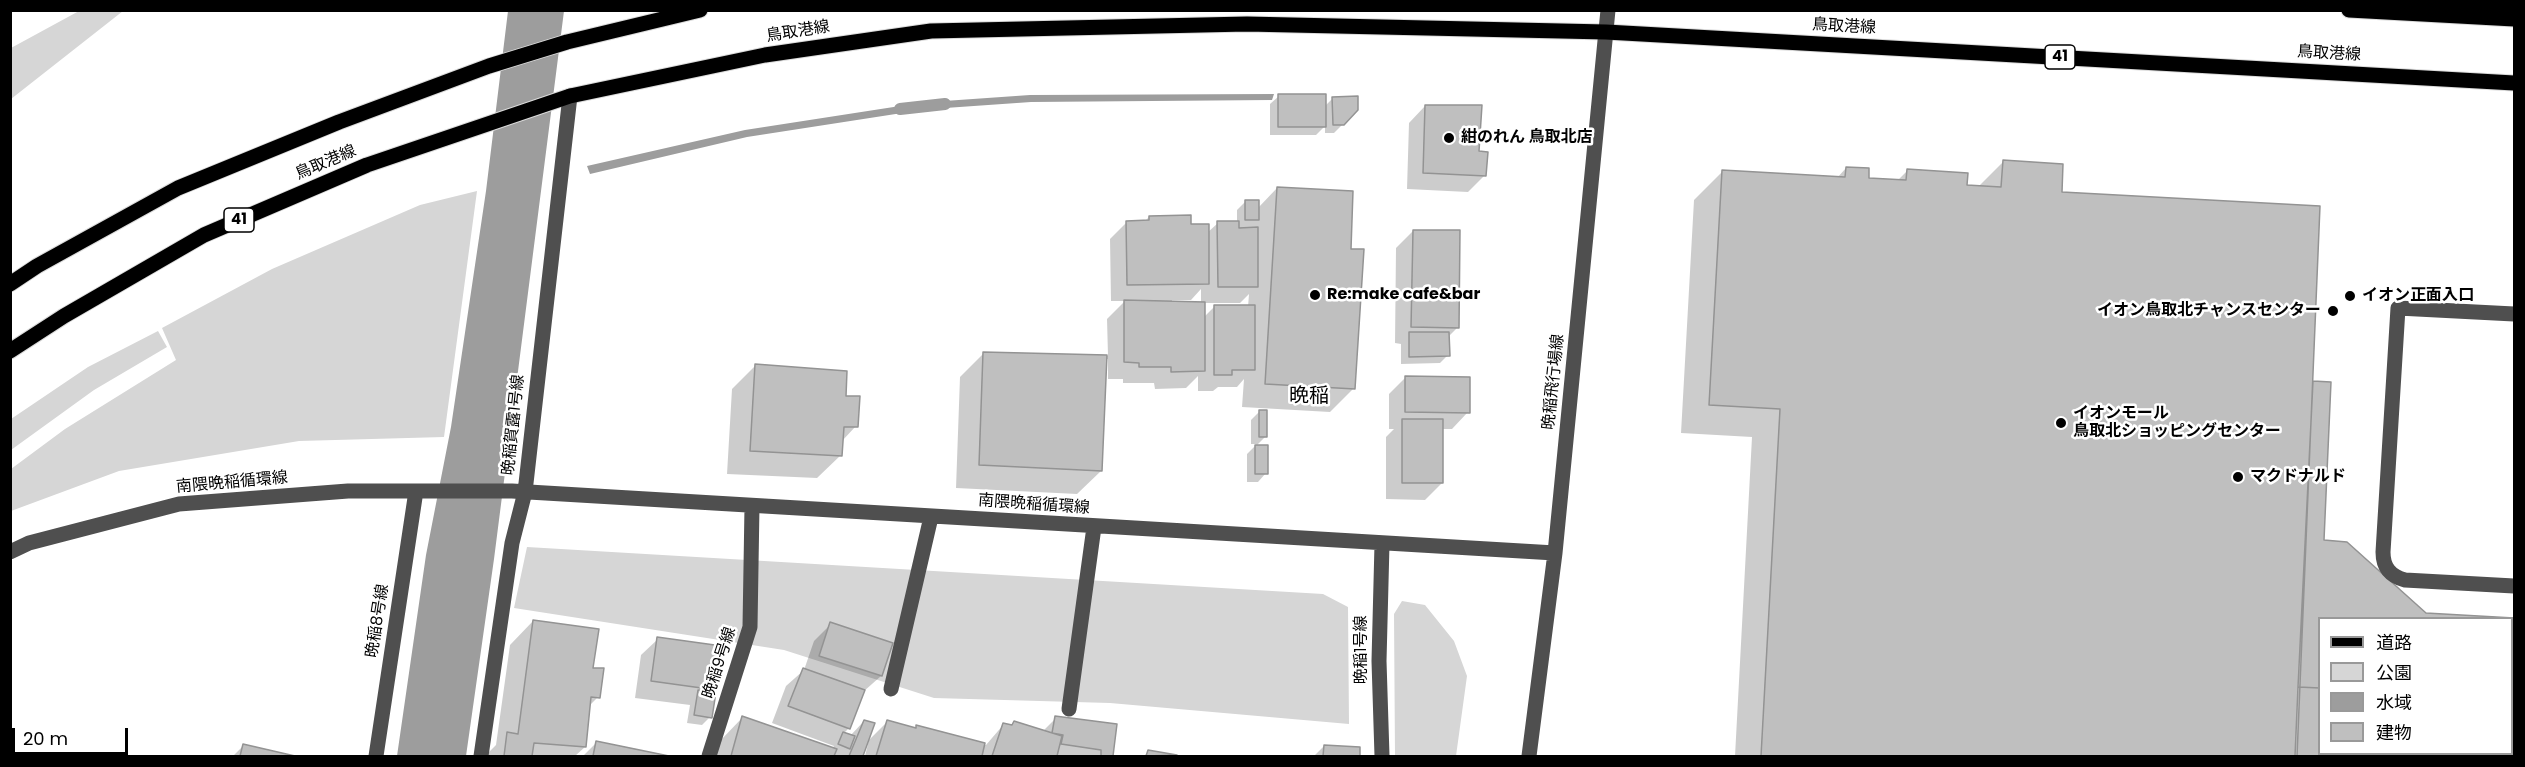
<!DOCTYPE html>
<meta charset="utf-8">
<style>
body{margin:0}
#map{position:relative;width:2525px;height:767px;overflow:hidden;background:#fff;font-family:Poppins,"Noto Sans JP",sans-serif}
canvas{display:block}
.frame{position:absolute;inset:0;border:12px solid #000;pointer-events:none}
.legend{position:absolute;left:2318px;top:617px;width:195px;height:138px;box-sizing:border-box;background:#fff;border:2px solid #999;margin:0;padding:8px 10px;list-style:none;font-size:18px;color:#000}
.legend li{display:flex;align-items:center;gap:12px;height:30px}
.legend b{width:30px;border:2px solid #999}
.scale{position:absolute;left:12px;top:728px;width:116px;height:27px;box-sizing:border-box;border:3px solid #000;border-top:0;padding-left:8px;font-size:18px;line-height:21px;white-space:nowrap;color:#000;-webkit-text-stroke:4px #fff;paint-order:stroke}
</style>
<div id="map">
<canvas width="2525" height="767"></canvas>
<div class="frame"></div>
<ul class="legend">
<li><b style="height:8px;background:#000"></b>道路</li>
<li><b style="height:16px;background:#d6d6d6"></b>公園</li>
<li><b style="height:16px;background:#9d9d9d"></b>水域</li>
<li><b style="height:16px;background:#bfbfbf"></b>建物</li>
</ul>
<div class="scale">20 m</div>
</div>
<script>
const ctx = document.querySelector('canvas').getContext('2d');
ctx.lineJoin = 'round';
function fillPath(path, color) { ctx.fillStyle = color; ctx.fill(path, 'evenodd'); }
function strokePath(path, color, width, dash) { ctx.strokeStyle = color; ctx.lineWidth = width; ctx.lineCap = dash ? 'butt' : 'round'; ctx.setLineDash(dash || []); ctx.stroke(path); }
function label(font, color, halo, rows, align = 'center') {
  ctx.font = font + ' Poppins,"Noto Sans JP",sans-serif'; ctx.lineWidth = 5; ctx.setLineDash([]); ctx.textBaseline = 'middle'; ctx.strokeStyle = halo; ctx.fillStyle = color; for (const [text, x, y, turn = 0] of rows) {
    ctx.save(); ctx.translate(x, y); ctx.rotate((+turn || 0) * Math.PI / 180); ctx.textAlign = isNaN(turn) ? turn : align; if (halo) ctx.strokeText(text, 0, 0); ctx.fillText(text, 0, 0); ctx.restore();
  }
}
fillPath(new Path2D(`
 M79 11H123L11 99V48Z
 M477 191 444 437 299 441 119 471 11 511V469L65 429 176 360 162 328 272 269 420 205Z
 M158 331 167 347 94 390 11 450V419L88 367Z
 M527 547 1323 594 1348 607 1349 724 1110 703 934 698 784 650 514 608Z
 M1402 601 1425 605 1454 641 1467 676 1456 756H1395L1394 614Z`), '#d6d6d6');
fillPath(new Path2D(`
 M508 11H564L494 559 466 756H397L426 555 451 427 486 191Z
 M1274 94 1272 100 1031 102 931 109 930 102 1030 95Z
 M913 104 915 111 747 137 590 174 587 166 745 130Z`), '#9d9d9d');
fillPath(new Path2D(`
 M1279 96 1324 107 1333 98 1357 110 1334 133H1325V126L1316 135H1270V104Z
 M1425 106 1478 152 1484 176 1468 192 1407 189 1409 123Z
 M2003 162 2060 193 2311 386 2314 383 2322 542 2425 615 2500 618H2320V754H2512V619H2514V756H1735L1752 437 1681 433 1694 200 1723 171 1837 178 1846 168 1867 179 1897 181 1907 171 1978 187Z
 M1277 188 1350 250 1354 388 1330 412 1242 407 1244 379 1237 387H1218L1213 391H1198V376L1186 388 1155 389 1154 383H1123V379H1108V359H1105L1101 471 1077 494 956 488 960 377 984 353 1108 356 1107 319 1125 301H1111L1110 239 1127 222H1144L1149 217 1189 226 1207 233 1218 223H1237V210L1245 202 1258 208ZM1201 289V303H1172V300H1191ZM1249 294 1248 307H1214L1203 318V303H1240Z
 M1413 231 1457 328 1448 337V355L1440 363 1401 364V344L1395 343 1396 248Z
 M756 365 844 398 856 426 842 441 841 455 817 478 727 474 732 389Z
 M1405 378 1468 412 1452 429H1442V483L1425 500 1386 499V437L1394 429H1389V394Z
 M1259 412 1266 436 1256 446 1266 473 1258 482H1247V454L1257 444H1251V420Z
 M533 621 592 669 598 697 588 707 585 747 575 756H485L496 745 510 645Z
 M831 624 881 676 863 692 849 728 844 733 850 736 864 721 873 724 862 756H715L719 742 742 718 832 749 834 746 772 723 786 686 804 670 814 641Z
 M658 639 714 689 711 693 710 717 702 725 687 723 690 705 635 698 641 655Z
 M1056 718 1116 726 1111 756H865L869 740 887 722 914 729 917 727 986 745 1004 724 1010 727 1014 723 1042 732Z
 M596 743 662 756H583Z
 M243 746 288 756H233Z
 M1324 746 1359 749 1358 756H1314Z
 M1149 752 1175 756H1144Z`), '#0003');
strokePath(new Path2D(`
 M900 109 945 104`), '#9d9d9d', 12);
const building = new Path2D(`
 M1278 94H1326V127H1278Z
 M1358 96V110L1344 125H1333L1332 97Z
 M1425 105H1482L1479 151 1488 152 1486 176 1423 173Z
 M2003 160 2063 164 2062 192 2320 206 2297 756H1761L1780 409 1709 405 1722 170 1845 177 1846 167 1869 168V178L1906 180 1907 169 1968 173 1967 185 2001 187Z
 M1277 187 1353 191 1351 249H1364L1355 389 1265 384Z
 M1245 200H1259V220H1245Z
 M1191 215V224H1209V284L1127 285 1126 221 1149 220V216Z
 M1217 221H1239V228L1258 227V287H1218Z
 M1413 230H1460L1459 328 1411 327Z
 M1124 300 1205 302V371L1171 372V367H1139V363L1124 362Z
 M1214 305H1255V370H1232V375H1214Z
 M1409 332H1449L1450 356 1409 357Z
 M983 352 1107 355 1102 471 979 465Z
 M755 364 847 371 846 396H860L858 427H844L842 456 750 451Z
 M1405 376 1470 377V413L1405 412Z
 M2313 381 2331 382 2324 540 2347 542 2426 613 2514 618V756H2338V754H2512V618H2320V688L2298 687Z
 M1259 410H1267V437H1259Z
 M1402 419H1443V483H1402Z
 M1255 445H1268V474H1255Z
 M533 620 599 629 593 668H604L600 698 591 697 586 747 534 743 532 756H504L507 732 518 734Z
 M830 622 893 643 882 676 819 656Z
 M657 637 722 646 716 690 651 681Z
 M803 668 865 690 850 729 788 706Z
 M2298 687 2320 688V754H2338V756H2295Z
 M698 690 716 692 712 718 694 715Z
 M742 716 837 749 834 756H731Z
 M1055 716 1117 724 1113 756H1101V750L1061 744 1063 735 1052 733Z
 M864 720 875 723 863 756H849Z
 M887 720 916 728V725L985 743 982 756H876Z
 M1014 721 1062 736 1057 756H992L1003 723 1012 725Z
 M843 732 855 736 850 749 838 744Z
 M596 741 669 756H593Z
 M243 744 295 756H240Z
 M1324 745 1360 747V756H1323Z
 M1148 750 1177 755 1146 756Z`);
fillPath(building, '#bfbfbf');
strokePath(building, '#939393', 1.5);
const major = new Path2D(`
 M2349 10 2514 19
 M10 284 37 266 178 188 339 122 489 66 567 42 700 10
 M10 351 64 316 204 235 367 165 570 96 765 55 931 31 1247 24 1606 32 2514 83`);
strokePath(major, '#dbdbdb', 17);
strokePath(new Path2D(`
 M2514 314 2398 308 2383 552C2383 567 2390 576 2405 580L2514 586
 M1382 544 1379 661 1382 756
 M10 552 29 543 179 504 348 491H512L1555 553
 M891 689 931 517
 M1069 709 1094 527
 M376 756 416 491
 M481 756 512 543 525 492 570 96
 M709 756 750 627 752 506
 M1529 756 1555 553 1608 10`), '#4f4f4f', 15);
strokePath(major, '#000', 15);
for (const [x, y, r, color] of [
 [1449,138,6,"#000"],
 [1315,295,6,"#000"],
 [2350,296,6,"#000"],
 [2333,311,6,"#000"],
 [2061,423,6,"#000"],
 [2238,477,6,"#000"]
]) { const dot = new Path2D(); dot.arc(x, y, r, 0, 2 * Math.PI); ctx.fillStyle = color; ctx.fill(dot); strokePath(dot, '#fff', 2); }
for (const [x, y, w] of [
 [2060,57,30],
 [239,220,30]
]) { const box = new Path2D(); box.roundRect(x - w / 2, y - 12, w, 24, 4.5); ctx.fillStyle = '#fff'; ctx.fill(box); strokePath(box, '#000', 1.5); }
label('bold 15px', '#000', null, [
 ["41",2060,57],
 ["41",239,220]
]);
label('16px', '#000', '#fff', [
 ["鳥取港線",1844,27,3],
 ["鳥取港線",798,32,-9],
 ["鳥取港線",2329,54,3],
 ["鳥取港線",326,163,-23],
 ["晩稲飛行場線",1554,382,-84],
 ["晩稲賀露1号線",514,425,-84],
 ["南隈晩稲循環線",232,483,-5],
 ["南隈晩稲循環線",1034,505,4],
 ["晩稲8号線",378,621,-81],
 ["晩稲1号線",1362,650,-90],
 ["晩稲9号線",720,663,-72]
]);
label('bold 16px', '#000', '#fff', [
 ["紺のれん 鳥取北店",1461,138],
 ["Re:make cafe&bar",1327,295],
 ["イオン正面入口",2362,296],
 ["イオン鳥取北チャンスセンター",2321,311,"right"],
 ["イオンモール",2073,414],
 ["鳥取北ショッピングセンター",2073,432],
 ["マクドナルド",2250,477]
], 'left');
label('20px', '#000', '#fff', [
 ["晩稲",1309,397]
]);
</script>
